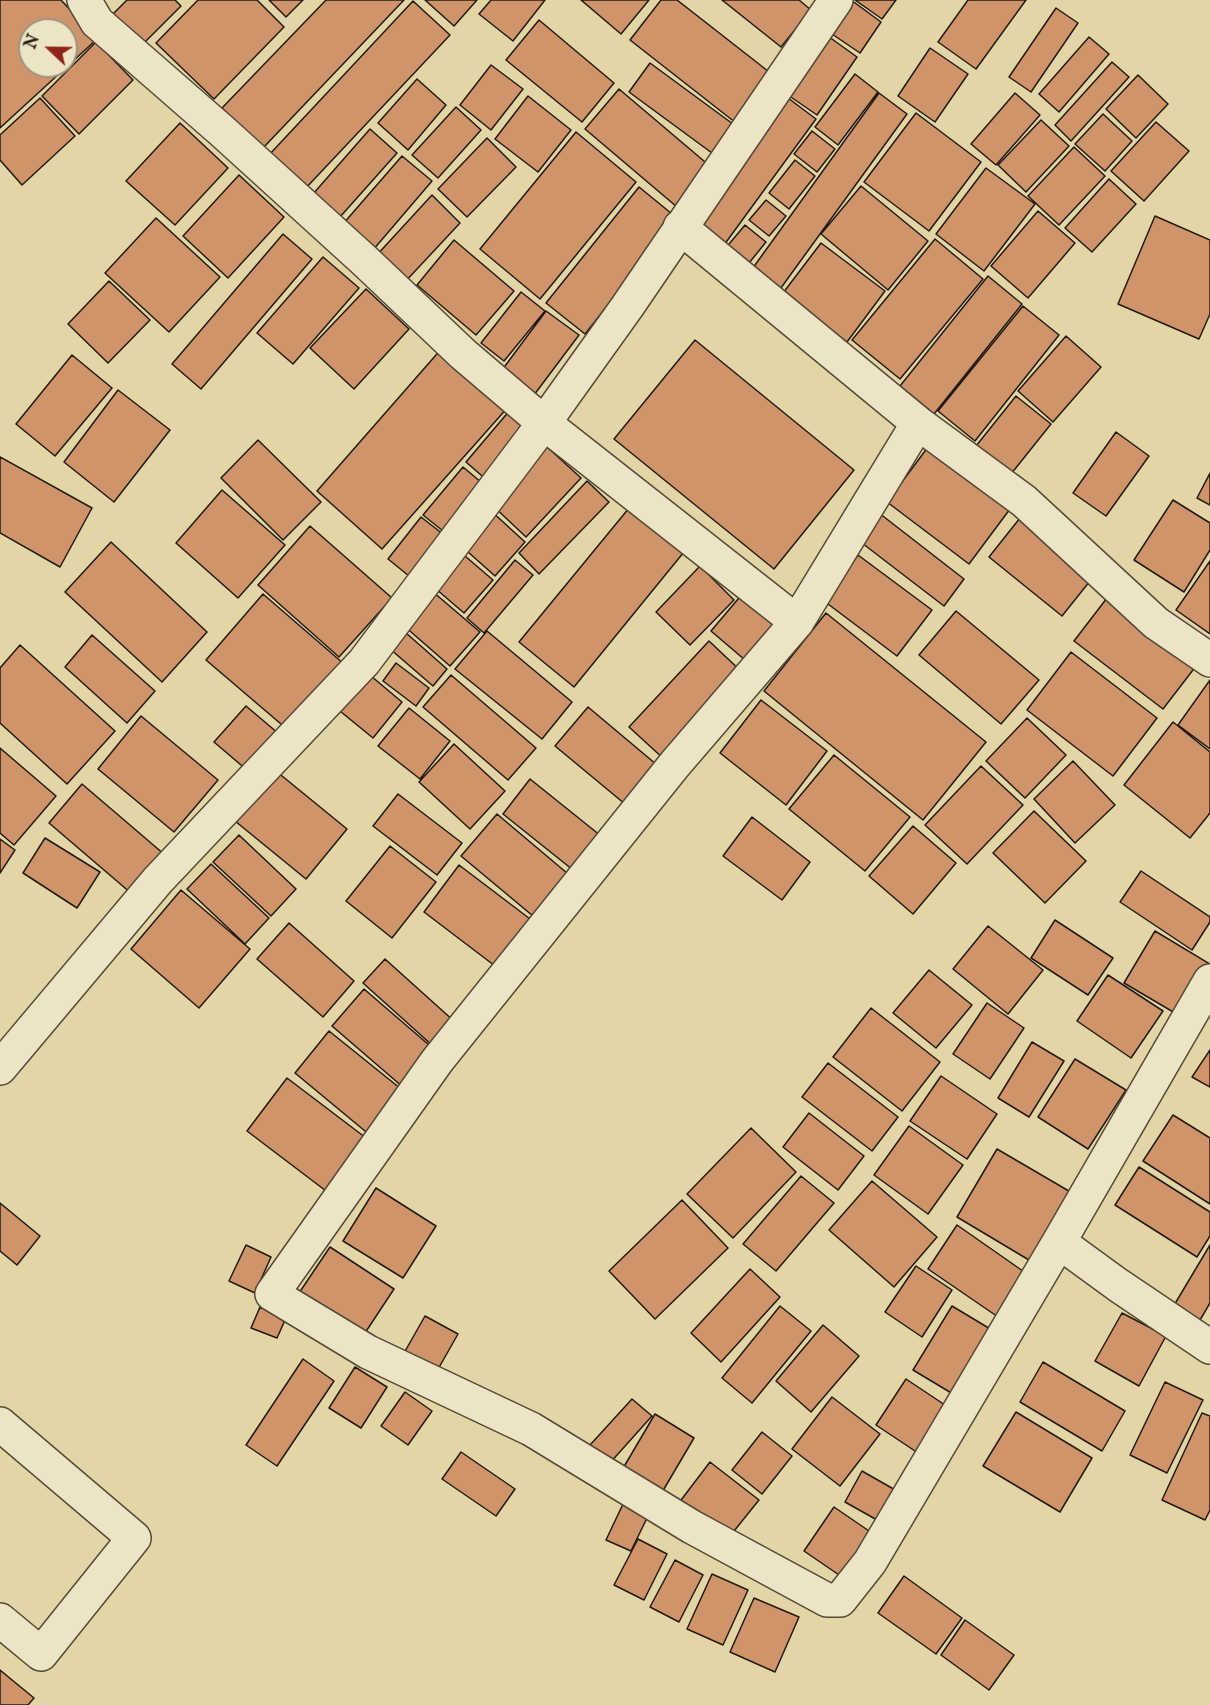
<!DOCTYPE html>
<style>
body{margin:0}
#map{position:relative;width:1210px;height:1705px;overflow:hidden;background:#e3d6a6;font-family:"IM FELL English",serif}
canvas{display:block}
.north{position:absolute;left:18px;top:18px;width:60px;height:60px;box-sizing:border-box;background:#ede4c5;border:2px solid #9c947e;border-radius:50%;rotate:292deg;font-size:16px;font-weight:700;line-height:24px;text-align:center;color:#231b13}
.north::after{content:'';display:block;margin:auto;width:21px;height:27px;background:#8f2418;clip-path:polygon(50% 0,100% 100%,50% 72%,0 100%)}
</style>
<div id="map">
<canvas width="1210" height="1705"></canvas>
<div class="north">N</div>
</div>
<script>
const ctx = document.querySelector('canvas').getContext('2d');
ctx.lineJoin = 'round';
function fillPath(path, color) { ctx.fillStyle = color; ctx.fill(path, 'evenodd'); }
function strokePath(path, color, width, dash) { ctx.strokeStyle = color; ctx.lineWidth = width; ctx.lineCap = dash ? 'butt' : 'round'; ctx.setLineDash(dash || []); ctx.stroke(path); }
const building = new Path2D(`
 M0 0H61L97 39 0 128ZM30 30H66V66H30Z
 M127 0H175L181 6 137 50 107 20Z
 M198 0H257L284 27 214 99 156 43Z
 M269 0H303L286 17Z
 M326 0H404L263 148 222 108Z
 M425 0H477L454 26Z
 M491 0H545L513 41 479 14Z
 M581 0H649L621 34Z
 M661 0H677L773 75 736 123 630 40Z
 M722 0H799L811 10 781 47Z
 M851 0 881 22 860 53 829 32Z
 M855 0H896L882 19Z
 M968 0H1026L976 69 938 42Z
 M413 1 450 35 304 190 268 156Z
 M1056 8 1078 23 1031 92 1009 77Z
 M539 20 614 83 582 122 506 60Z
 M825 34 857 57 817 115 785 93Z
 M1089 37 1109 54 1059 112 1039 94Z
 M96 42 133 80 79 134 42 96Z
 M930 48 968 74 935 122 898 96Z
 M1112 62 1129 77 1071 141 1055 125Z
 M650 63 737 127 716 156 629 92Z
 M491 65 523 89 491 130 460 105Z
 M855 74 878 92 838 145 815 127Z
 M1138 75 1168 104 1136 138 1106 109Z
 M417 79 446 105 408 150 378 123Z
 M619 89 711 167 677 207 585 129Z
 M879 93 907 114 778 292 750 272Z
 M1015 93 1040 115 996 165 971 144Z
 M784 95 816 119 724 245 693 222Z
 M528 96 571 130 538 172 495 139Z
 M40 98 75 136 22 185 0 160V135Z
 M456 107 481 130 438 178 412 155Z
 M916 113 981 162 929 231 864 182Z
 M1103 114 1132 141 1105 171 1075 144Z
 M1041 120 1069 146 1026 192 998 165Z
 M1156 122 1189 151 1144 201 1111 171Z
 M180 123 228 168 175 225 126 181Z
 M370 129 397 153 340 217 313 194Z
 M812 131 835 149 817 172 794 154Z
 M576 132 636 182 540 299 480 249Z
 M487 138 516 167 467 217 438 189Z
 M1074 147 1105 176 1059 225 1028 196Z
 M402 156 432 181 373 250 343 224Z
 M795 160 815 176 789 209 769 193Z
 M986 168 1035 204 984 271 936 234Z
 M239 175 284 217 228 278 183 236Z
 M1109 179 1136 204 1092 252 1065 228Z
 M861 186 928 241 888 290 821 234Z
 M639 187 677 218 585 334 546 303Z
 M432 195 460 223 403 284 375 257Z
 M766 200 786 216 769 236 749 220Z
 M1038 211 1075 243 1028 298 991 266Z
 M1155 216 1210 240V314L1199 339 1118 304Z
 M156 218 220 277 169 332 105 273Z
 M745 225 766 242 745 268 724 250Z
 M283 234 312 259 201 389 172 364Z
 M935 239 983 279 900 379 852 340Z
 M454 240 514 291 476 335 417 285Z
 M821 243 885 291 847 342 783 293Z
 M323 257 359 288 293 364 257 333Z
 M988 276 1022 304 934 414 900 386Z
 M109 281 150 320 108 363 68 324Z
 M366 289 409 329 354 389 310 348Z
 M521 292 545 311 504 361 481 343Z
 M1023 306 1059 335 975 441 938 411Z
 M546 311 579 335 534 395 502 370Z
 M1066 336 1101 367 1053 422 1018 391Z
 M695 340 854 470 774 569 614 439Z
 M443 347 509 406 382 549 317 491Z
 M72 355 112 388 55 456 16 424Z
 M118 390 170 430 114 502 64 462Z
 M1016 396 1051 424 1011 474 976 446Z
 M516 403 539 423 489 482 466 462Z
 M1116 432 1149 456 1106 516 1073 493Z
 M258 440 321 502 283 540 221 478Z
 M545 445 581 478 526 537 490 503Z
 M928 447 1010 509 969 564 887 502Z
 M0 457 92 508 60 567 0 533Z
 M463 467 488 488 448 535 423 515Z
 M1210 473V505L1197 498Z
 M587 481 609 502 539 574 519 553Z
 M222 490 285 545 238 598 176 543Z
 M1173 500 1210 523V550L1184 592 1134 560Z
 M634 502 688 547 574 687 519 642Z
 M490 510 525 542 495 576 459 544Z
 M879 513 964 579 944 606 858 540Z
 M421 517 448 538 414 580 388 559Z
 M1020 518 1094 576 1062 616 989 557Z
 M310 526 392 598 339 657 258 585Z
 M111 542 207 632 162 682 65 592Z
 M458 550 493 580 464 613 429 583Z
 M858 555 932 610 897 656 824 601Z
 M515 560 533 575 484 633 467 618Z
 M1210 561V634L1176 610Z
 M700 566 734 600 690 645 656 612Z
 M432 591 480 632 450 666 403 625Z
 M744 592 785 627 752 666 711 631Z
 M263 594 344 664 288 730 206 660Z
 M1107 598 1196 666 1163 709 1074 641Z
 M956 611 1039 680 1001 724 919 655Z
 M826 613 986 742 923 820 764 691Z
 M397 625 447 669 433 686 382 642Z
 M487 631 572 702 542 739 455 669Z
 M92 635 155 691 127 723 65 667Z
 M709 641 744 674 665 760 629 727Z
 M20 645 115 731 67 784 0 723V668Z
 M1071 652 1157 718 1113 776 1027 710Z
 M396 663 429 688 416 706 383 681Z
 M365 671 402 702 373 738 335 707Z
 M451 675 536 748 508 780 423 707Z
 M1210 680V749L1178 725Z
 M761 700 827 751 786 805 720 753Z
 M246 706 279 734 248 771 214 742Z
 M588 707 663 770 631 809 555 746Z
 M409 708 450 741 420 779 378 746Z
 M141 716 218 780 174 832 98 769Z
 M1027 718 1066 755 1025 798 986 761Z
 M1173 722 1210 752V813L1190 838 1124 785Z
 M454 744 505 791 470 829 419 782Z
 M0 748 56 796 14 845 0 833Z
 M834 755 910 817 865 871 789 809Z
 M1073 761 1115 805 1075 843 1034 799Z
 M981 766 1023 805 967 864 925 825Z
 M276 771 347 829 306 879 235 821Z
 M530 779 606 840 578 874 503 814Z
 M82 784 165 855 132 894 49 823Z
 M398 794 462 843 437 875 373 826Z
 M1034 811 1086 861 1045 903 993 853Z
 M497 814 574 879 539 921 461 856Z
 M752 817 810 862 782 900 723 856Z
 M913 826 956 863 913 914 869 876Z
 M239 835 296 889 271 916 213 862Z
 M45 838 100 872 77 908 23 873Z
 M0 839 15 850 0 873Z
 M390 846 436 882 392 938 346 901Z
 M211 864 269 918 245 944 187 889Z
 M459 865 538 925 503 972 424 912Z
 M1141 871 1210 917V922L1192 950 1120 902Z
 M181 890 250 949 199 1008 131 949Z
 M1055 920 1113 958 1088 995 1031 958Z
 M289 923 354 981 323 1017 257 959Z
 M988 926 1043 970 1008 1014 953 969Z
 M1155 931 1210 964 1180 1016 1124 983Z
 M385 959 455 1022 433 1046 363 983Z
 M929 970 972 1005 936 1048 893 1013Z
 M1108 975 1163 1011 1131 1058 1077 1021Z
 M364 989 436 1051 404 1088 332 1026Z
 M987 1003 1024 1028 990 1079 953 1054Z
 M871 1008 940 1062 902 1111 833 1057Z
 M329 1031 406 1093 371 1136 295 1073Z
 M1032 1042 1064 1061 1029 1117 998 1098Z
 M1210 1050V1087L1192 1077Z
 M1075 1059 1126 1090 1088 1149 1038 1117Z
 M828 1063 898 1117 872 1151 802 1097Z
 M941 1076 997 1114 967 1159 910 1121Z
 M287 1078 370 1141 330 1194 247 1131Z
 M809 1113 864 1156 838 1190 783 1147Z
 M1173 1115 1210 1138V1204L1143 1161Z
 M909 1126 963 1165 928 1214 874 1175Z
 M751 1128 796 1172 733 1238 687 1194Z
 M997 1149 1074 1194 1034 1263 957 1217Z
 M1139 1167 1210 1212V1236L1197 1257 1115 1205Z
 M801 1176 834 1203 776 1271 743 1244Z
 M872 1181 937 1237 894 1287 829 1230Z
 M376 1188 436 1226 403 1278 343 1241Z
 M682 1200 728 1248 655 1319 609 1271Z
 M0 1203 40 1236 17 1265 0 1251Z
 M957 1225 1030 1276 1001 1319 928 1269Z
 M246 1245 271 1257 255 1293 229 1281Z
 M1210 1245V1303L1196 1327 1170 1312Z
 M330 1247 394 1289 363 1336 299 1293Z
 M916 1266 952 1290 922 1337 885 1312Z
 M750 1269 780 1297 721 1362 691 1333Z
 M780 1306 811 1331 752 1403 722 1378Z
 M952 1306 997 1333 958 1397 913 1370Z
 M260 1307 286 1318 277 1338 251 1328Z
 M1122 1313 1166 1336 1139 1386 1095 1361Z
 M425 1316 458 1334 437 1371 404 1353Z
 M823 1325 859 1356 811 1412 776 1381Z
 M303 1359 334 1381 277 1466 246 1445Z
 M1043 1362 1125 1411 1102 1451 1020 1402Z
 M355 1367 387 1387 361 1428 329 1408Z
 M906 1379 951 1409 921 1455 876 1425Z
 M1165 1382 1203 1400 1167 1473 1130 1455Z
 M405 1392 432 1411 408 1445 381 1426Z
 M832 1397 880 1434 840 1486 792 1449Z
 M632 1399 652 1416 600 1474 580 1456Z
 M1016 1412 1092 1458 1060 1512 983 1466Z
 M1202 1413 1210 1416V1510L1205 1520 1162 1500Z
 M655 1414 694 1438 661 1494 622 1470Z
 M762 1432 792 1456 762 1494 732 1470Z
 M461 1452 515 1489 496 1516 442 1479Z
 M710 1462 759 1500 726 1541 678 1504Z
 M862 1471 904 1495 886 1525 845 1502Z
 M623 1504 648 1516 631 1551 606 1540Z
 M834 1507 872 1533 842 1577 804 1551Z
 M638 1539 667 1554 644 1600 614 1585Z
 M675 1560 703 1575 679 1622 650 1607Z
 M712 1574 748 1590 723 1645 687 1629Z
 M904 1576 962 1618 936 1654 878 1613Z
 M754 1598 799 1617 775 1672 730 1652Z
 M965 1620 1014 1655 989 1690 941 1655Z
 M0 1670 34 1698 28 1705H0Z`);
fillPath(building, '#d0946b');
strokePath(building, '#231b13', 1.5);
const street = new Path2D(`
 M84 0 97 22 222 131 365 261 463 354 544 423 797 622
 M680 227 918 423 1024 501 1156 623 1210 660
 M918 423 797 622 675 764 437 1061 272 1294 368 1352 531 1429 692 1527 827 1600H840L870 1562 1059 1242 1210 981
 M0 1068 158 880 364 662 544 423 627 307 836 0
 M1059 1242 1118 1285 1210 1347
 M0 1424 134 1538 41 1654 0 1620`);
strokePath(street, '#534a38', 36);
strokePath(street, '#ede4c5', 33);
</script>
